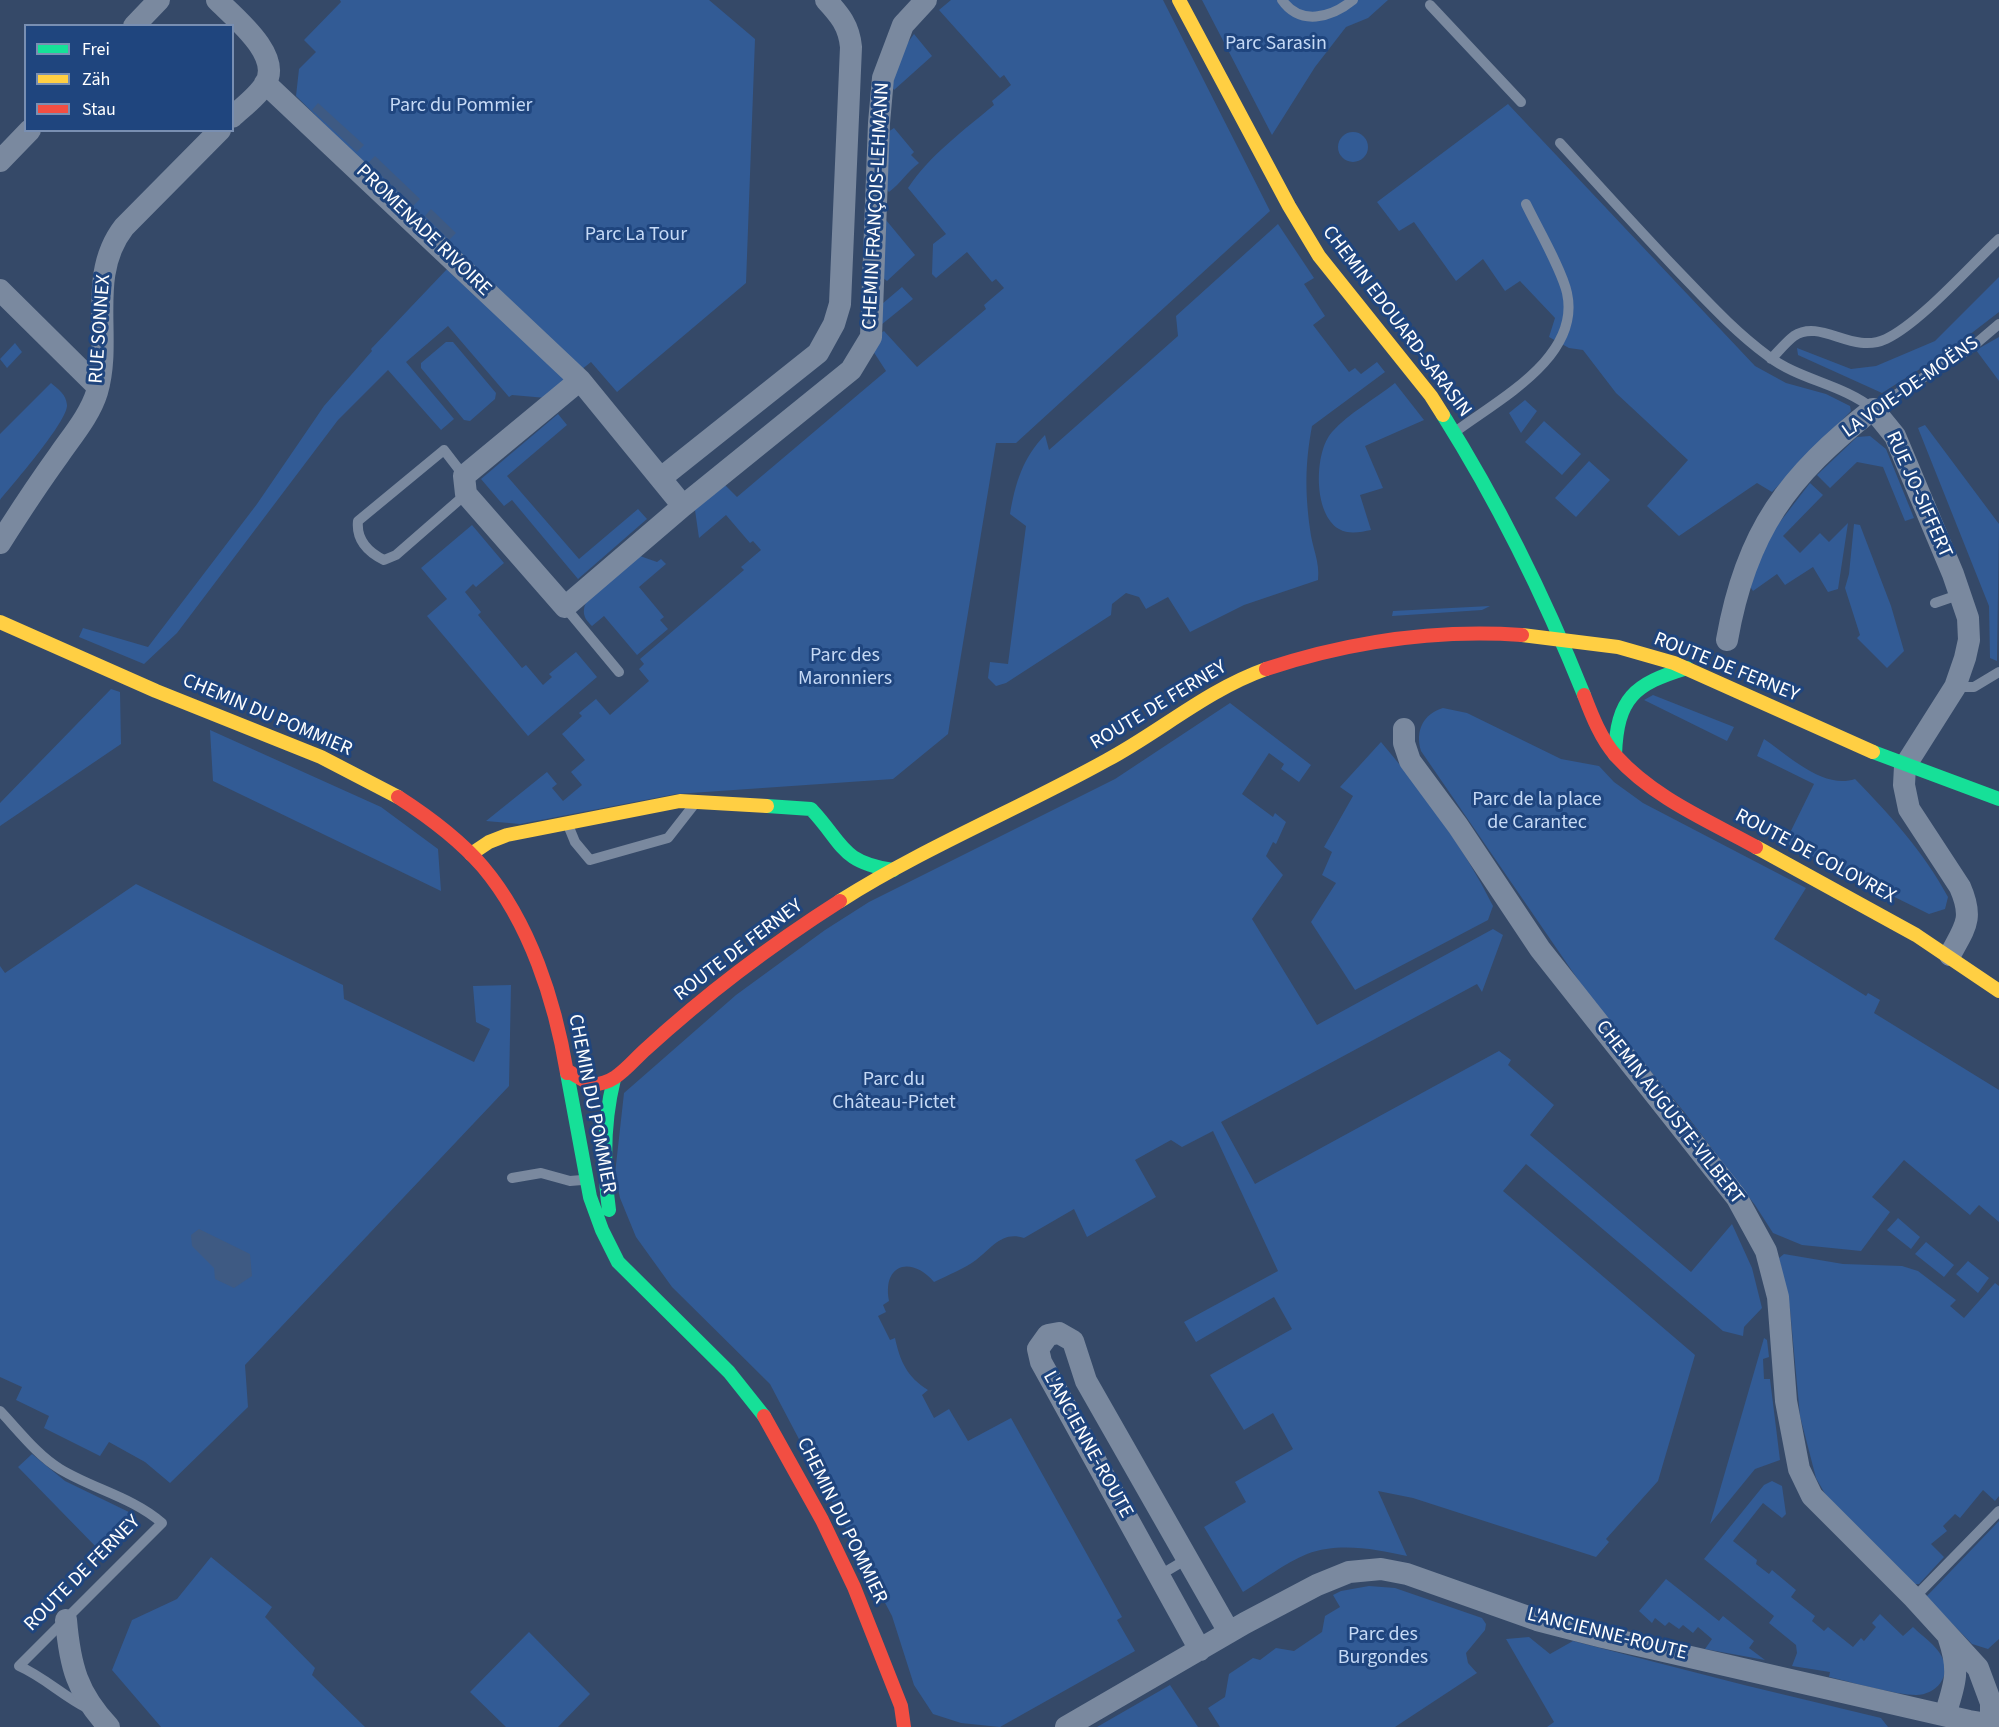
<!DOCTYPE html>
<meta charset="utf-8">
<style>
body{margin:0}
#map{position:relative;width:1999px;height:1727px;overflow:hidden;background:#354968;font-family:"Source Sans 3",sans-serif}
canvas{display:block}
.legend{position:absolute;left:24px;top:24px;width:210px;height:108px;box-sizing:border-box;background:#1f457e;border:2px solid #798fb2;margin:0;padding:8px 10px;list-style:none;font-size:18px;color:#fff}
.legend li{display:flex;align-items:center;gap:12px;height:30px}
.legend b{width:30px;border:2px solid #798fb2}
</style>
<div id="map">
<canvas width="1999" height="1727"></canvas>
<ul class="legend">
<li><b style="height:8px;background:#16e098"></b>Frei</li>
<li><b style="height:8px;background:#ffcf43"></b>Zäh</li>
<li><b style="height:8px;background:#f24e42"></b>Stau</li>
</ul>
</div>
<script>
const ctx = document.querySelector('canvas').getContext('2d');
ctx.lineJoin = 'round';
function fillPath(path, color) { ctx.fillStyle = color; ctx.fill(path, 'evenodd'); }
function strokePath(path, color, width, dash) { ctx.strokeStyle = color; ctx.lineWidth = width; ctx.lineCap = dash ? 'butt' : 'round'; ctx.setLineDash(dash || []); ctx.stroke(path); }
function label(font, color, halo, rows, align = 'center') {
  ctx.font = font + ' "Source Sans 3",sans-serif'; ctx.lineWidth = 6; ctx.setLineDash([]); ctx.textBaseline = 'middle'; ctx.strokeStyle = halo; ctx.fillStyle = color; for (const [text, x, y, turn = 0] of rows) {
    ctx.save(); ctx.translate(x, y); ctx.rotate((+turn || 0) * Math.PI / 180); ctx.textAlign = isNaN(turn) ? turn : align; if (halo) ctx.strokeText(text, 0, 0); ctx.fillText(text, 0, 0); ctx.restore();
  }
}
fillPath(new Path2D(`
 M340 0H709L755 39 746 283 617 392 591 362 546 398 512 395 509 397 448 326 406 362 454 419 441 430 388 370 338 420 177 633 144 664 79 637 83 628 148 647 257 504 324 406 372 351 371 349 448 268 420 219 296 96 299 69 316 52 304 40 341 2Z
 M951 0H1163L1270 211 1016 443H996L948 734 893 779 676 794 520 824 486 821 547 772 557 784 552 788 563 801 582 785 571 772 585 760 562 734 582 716 579 713 596 699 610 715 649 681 639 669 644 664 640 659 744 570 741 567 761 550 753 541 750 543 726 515 699 538 695 510 725 485 737 497 886 371 873 351 878 335 884 331 917 367 986 309 984 305 1004 288 996 279 992 282 967 252 936 278 932 274 933 244 946 234 908 188C930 155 963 131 994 105L992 101 1011 85 1004 75 1000 78 939 10Z
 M1202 0H1388L1368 18 1346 27 1315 67 1272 135Z
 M914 34 932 56 894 90 892 87 900 53Z
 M1508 104 1755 366 1786 383 1826 394 1850 406 1851 411 1772 492 1757 483 1679 536 1647 506 1688 460 1616 393 1583 350 1569 348 1549 337 1555 318 1520 281 1505 291 1483 259 1456 281 1414 222 1399 231 1377 202Z
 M894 128 914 152 911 155 919 163C907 172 901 183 889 192L887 190 888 132Z
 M1338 147a15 15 0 1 1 30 0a15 15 0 1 1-30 0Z
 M886 220 915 255 887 281 883 278Z
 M1278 224 1314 278 1304 284 1325 316 1313 325 1349 372 1355 368 1361 374 1377 362 1385 372 1312 426C1305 464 1305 491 1310 529 1312 548 1320 561 1318 580L1244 605 1190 632 1168 597 1146 609 1139 597 1126 593 1112 604 1111 615 1006 683 996 686 988 678 990 662 1008 664 1026 526 1010 514C1015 484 1023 457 1045 435L1049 450 1178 336 1176 316Z
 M1999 277V312L1947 352 1882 393 1798 355 1797 348 1851 369 1876 366 1935 341Z
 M902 287 913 299 881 325 882 304Z
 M1999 337V381L1976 350Z
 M446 342H453L496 393 495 399 470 421 464 420 421 368V363Z
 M15 343 22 352 7 368 0 359Z
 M51 383C58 389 66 394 67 405 68 421 13 484 0 500V434Z
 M1395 383 1424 420 1365 446 1383 488 1360 495 1371 530C1361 532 1349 535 1339 529 1313 514 1314 452 1332 432 1349 413 1375 399 1395 383Z
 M1525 400 1537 411 1521 433 1509 413Z
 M558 414 567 425 507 476 579 559 638 509 647 519 578 579 512 500 504 506 481 479Z
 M1544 421 1581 454 1562 475 1525 442Z
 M1925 425 1999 524 1997 661 1990 658 1989 606 1918 428Z
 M1870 436 1886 449 1914 518 1905 521 1883 467 1857 462 1830 488 1817 475 1857 437Z
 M1589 461 1610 480 1576 517 1555 498Z
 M1810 483 1823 495 1783 536 1800 553 1820 533 1829 542 1848 523 1838 589 1828 592 1813 567 1785 585 1777 574 1753 591 1749 585 1766 540Z
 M1854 524 1860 525 1891 606 1904 651 1887 668 1857 638 1860 635 1845 588 1849 574Z
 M472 525 504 563 476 587 473 584 465 592 481 612 478 615 522 668 526 665 543 685 552 677 549 674 576 652 597 677 528 736 427 616 447 599 421 568Z
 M640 556 657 562 661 559 666 564 639 587 664 617 660 620 668 629 637 655 604 616 592 626C587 621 583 617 584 609 585 594 627 566 640 556Z
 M1490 606 1482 610 1392 616 1393 611Z
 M111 689 120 692 121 744 0 826V803Z
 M1653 695 1734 727 1727 741 1644 700Z
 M1230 703 1311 765 1299 782 1281 769 1284 764 1269 753 1242 794 1273 817 1275 813 1286 822 1276 844 1273 842 1266 856 1283 875 1252 919 1317 1025 1493 929 1503 935 1482 992 1477 984 1221 1122 1255 1184 1499 1051 1511 1060 1508 1065 1554 1105 1530 1135 1691 1272 1732 1224 1752 1268 1762 1308 1744 1327 1743 1336 1723 1331 1526 1164 1503 1191 1695 1355 1658 1481 1606 1539 1609 1542 1596 1557 1413 1498 1378 1491 1407 1556C1375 1549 1339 1542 1307 1554 1285 1563 1263 1580 1243 1592L1204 1527 1246 1502 1235 1482 1293 1449 1273 1413 1244 1430 1210 1375 1292 1329 1274 1297 1196 1342 1184 1322 1278 1271 1213 1131 1182 1147 1171 1140 1135 1160 1156 1197 1087 1237 1074 1209 1024 1238C1002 1231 992 1248 976 1260 964 1269 948 1275 934 1282 912 1256 882 1263 889 1301L883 1305 886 1312 878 1316 890 1340 895 1338C900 1361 907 1377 928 1390L922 1395 934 1418 949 1409 968 1441 1011 1418 1122 1617 1117 1620 1135 1651 1000 1727 961 1723 933 1714 914 1685 892 1616 770 1384 672 1287 636 1237 620 1198 615 1174 624 1093 736 995 825 930 869 902 1115 779Z
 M1443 708 1467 713 1561 759 1599 766 1614 782 1643 803 1806 888 1774 939 1866 996 1868 993 1880 1000 1874 1013 1999 1090V1222L1979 1205 1970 1215 1904 1160 1872 1197 1890 1212 1861 1251 1802 1245 1773 1233 1755 1205 1685 1113 1592 1000 1421 751C1415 731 1423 714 1443 708Z
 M210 730 381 807 438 849 441 891 213 781Z
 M1764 739C1788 755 1824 790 1855 779 1890 815 1924 852 1948 897L1945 909 1929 914 1785 843 1814 784 1757 756Z
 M1381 742C1424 793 1463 846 1493 906L1488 920 1355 990 1311 922 1336 883 1322 875 1332 852 1324 847 1353 796 1340 787Z
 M136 884 343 985 344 999 474 1062 490 1029 476 1022 473 986 511 985 509 1086 245 1365 248 1407 170 1483 145 1462 109 1442 100 1456 44 1428 49 1416 16 1400 22 1387 0 1377V966L5 973Z
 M1898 1218 1920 1237 1911 1249 1887 1230Z
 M1926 1242 1954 1265 1944 1277 1915 1254Z
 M1784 1254 1843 1264 1902 1266 1918 1271 1956 1300 1950 1306 1964 1318 1995 1283 1999 1286V1496L1995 1501 1983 1490 1960 1518 1955 1514 1943 1526 1947 1531 1931 1544 1944 1557 1919 1584H1913L1828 1499 1816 1478 1800 1416 1790 1309 1779 1258Z
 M1968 1261 1989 1278 1978 1293 1956 1274Z
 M1764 1338 1767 1340 1769 1357 1763 1359 1764 1379H1770L1780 1460 1755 1469 1710 1524Z
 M32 1454 65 1481 135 1515 99 1550 18 1467Z
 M1772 1481 1782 1486 1786 1514 1782 1518 1763 1503 1733 1541 1757 1560 1756 1564 1769 1574 1772 1570 1796 1590 1791 1597 1815 1616 1812 1621 1824 1631 1828 1627 1853 1647 1861 1638 1864 1641 1876 1627 1872 1623 1880 1614 1903 1636 1913 1627C1922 1636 1937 1646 1942 1657 1952 1676 1936 1695 1916 1695 1896 1695 1852 1682 1829 1677L1830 1672 1792 1666 1797 1653 1796 1645 1769 1623 1774 1616 1704 1559 1764 1485Z
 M1999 1521V1639L1988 1649 1972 1644 1926 1597Z
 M211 1557 272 1607 265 1617 315 1668 312 1675 365 1727H161L112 1670 132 1620 177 1599Z
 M1666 1579 1719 1621 1723 1616 1754 1641 1749 1648 1765 1660 1705 1649 1712 1639 1698 1627 1693 1633 1683 1625 1679 1629 1669 1622 1665 1626 1655 1618 1652 1623 1639 1611Z
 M1369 1586 1395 1588 1482 1618 1486 1624 1485 1630 1466 1653 1468 1663 1477 1673 1395 1727H1220L1208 1708 1225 1697 1229 1674 1253 1658 1260 1660 1276 1648 1294 1651 1322 1632 1325 1616 1340 1607 1333 1595 1341 1591Z
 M529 1632 590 1694 558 1727H506L470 1692Z
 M1529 1637 1550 1654 1573 1641 1744 1685 1881 1718 1888 1727H1547L1554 1722 1506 1639Z
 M1170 1685 1198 1727H1097Z`), '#325b95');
fillPath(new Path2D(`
 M318 103 364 145 357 152 312 110Z
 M375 156 420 199 413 206 368 163Z
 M431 209 456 233 449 240 425 216Z
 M199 1229 250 1254 252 1276 234 1288 215 1279 214 1268 192 1246 191 1235Z`), '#3e5a83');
strokePath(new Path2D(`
 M1282 0C1300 26 1331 18 1353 0
 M1430 5 1521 102
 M1560 143C1599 186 1638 229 1678 271 1707 301 1734 331 1768 356 1799 380 1842 384 1873 409L1972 347 1999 324
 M1771 359C1778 352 1786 342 1794 336 1821 318 1852 355 1886 339 1920 323 1970 266 1999 239
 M1455 432C1499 399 1581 357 1567 293 1562 270 1537 227 1526 204
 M464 476 444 450 358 521C356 540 368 552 384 560L396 555 466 494
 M1935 603 1961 594
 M565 607 619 672
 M1955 687H1974L1999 672
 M568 825 575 842 590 860 668 838 693 806
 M512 1178 541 1173 570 1181 582 1180
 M0 1411C19 1431 37 1455 60 1469 93 1489 132 1497 162 1523L19 1666C44 1677 63 1696 87 1708
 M1160 1575 1187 1559
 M1914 1598 1999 1511`), '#7a899f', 10);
strokePath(new Path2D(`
 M217 0C235 18 283 56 265 84 258 96 243 107 232 117
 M134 26 159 0
 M265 83 580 380 683 506
 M0 161 30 130
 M0 290 98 387
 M580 380 464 476 466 494 565 607 683 506 851 370 871 337 879 123 883 78 903 25 926 0
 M661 478 818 353 834 324 840 304 851 47C849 26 840 15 826 0
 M0 543C19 513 38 484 59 455 72 436 90 415 97 392 113 337 86 276 124 227L220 130
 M1727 640C1746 531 1788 476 1873 409L1895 436 1953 574 1968 618 1969 640 1965 658 1955 687 1905 766 1904 785 1909 809 1960 887C1974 919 1965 927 1950 955
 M1404 729V743L1410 761 1458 826 1540 949 1737 1198 1766 1251 1778 1297 1786 1401 1799 1469 1812 1496 1914 1598 1978 1668 1991 1703V1727
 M66 1620C70 1666 77 1693 109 1727
 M1200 1650 1041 1362 1038 1349 1048 1335 1059 1333 1073 1341 1086 1381 1229 1632
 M1945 1715C1955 1684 1960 1671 1949 1639
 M1066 1727 1245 1623 1317 1585 1349 1572 1381 1569 1407 1574 1537 1620 1603 1637 1969 1721 1999 1726`), '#7a899f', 22);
strokePath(new Path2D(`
 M1443 415C1499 504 1545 598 1584 695
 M1873 752 1999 799
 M1615 755C1617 698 1634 684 1687 668
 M767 806 811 809C844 844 840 862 893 870
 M567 1073 590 1197 602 1230 618 1262 729 1372 764 1416
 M609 1210C603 1165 603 1123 614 1079`), '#16e098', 14);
strokePath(new Path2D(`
 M1179 0 1289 206 1319 256 1431 396 1443 415
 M0 622 156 691 321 757 398 797
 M1522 635 1618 647 1674 663 1873 752
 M1756 847 1916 935 1999 991
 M471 854 489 842 507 835 680 801 767 806
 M840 901C925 847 1019 809 1107 760 1161 731 1207 690 1266 669`), '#ffcf43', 14);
strokePath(new Path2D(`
 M1266 669C1348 642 1435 629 1522 635
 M1584 695C1592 716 1601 739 1616 756 1654 798 1707 820 1756 847
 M398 797C429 817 459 839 483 867 530 923 555 1001 567 1073
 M568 1071 590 1084C615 1086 629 1064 646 1049 706 994 771 945 840 901
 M764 1416 822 1520 854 1587 901 1706 904 1727`), '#f24e42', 14);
label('20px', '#c6daf6', '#1f457e', [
 ["Parc Sarasin",1276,45],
 ["Parc du Pommier",461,107],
 ["Parc La Tour",636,236],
 ["Parc des",845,657],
 ["Maronniers",845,680],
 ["Parc de la place",1537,801],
 ["de Carantec",1537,824],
 ["Parc du",894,1081],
 ["Château-Pictet",894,1104],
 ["Parc des",1383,1636],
 ["Burgondes",1383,1659]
]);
label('20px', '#fff', '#1f457e', [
 ["CHEMIN FRANÇOIS-LEHMANN",877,206,-87],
 ["PROMENADE RIVOIRE",423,231,44],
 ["CHEMIN EDOUARD-SARASIN",1396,322,53],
 ["RUE SONNEX",101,329,-86],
 ["LA VOIE-DE-MOËNS",1911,388,-35],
 ["RUE JO-SIFFERT",1918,495,66],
 ["ROUTE DE FERNEY",1726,668,22],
 ["ROUTE DE FERNEY",1159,706,-31],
 ["CHEMIN DU POMMIER",267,716,23],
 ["ROUTE DE COLOVREX",1815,857,28],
 ["ROUTE DE FERNEY",739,951,-37],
 ["CHEMIN DU POMMIER",591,1104,79],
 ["CHEMIN AUGUSTE-VILBERT",1669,1113,52],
 ["L'ANCIENNE-ROUTE",1087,1445,61],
 ["CHEMIN DU POMMIER",841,1521,64],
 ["ROUTE DE FERNEY",83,1574,-45],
 ["L'ANCIENNE-ROUTE",1607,1635,14]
]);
</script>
